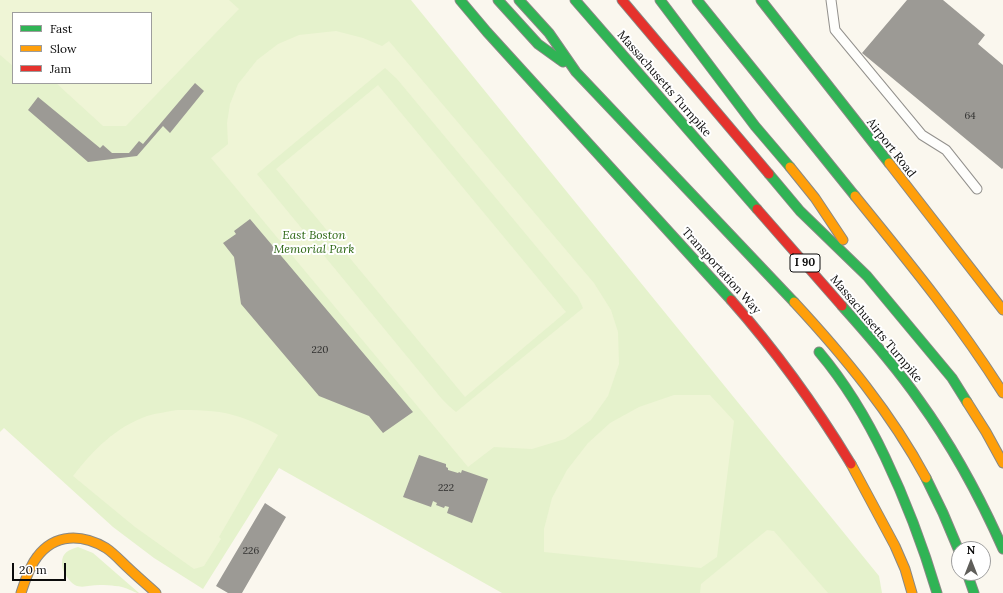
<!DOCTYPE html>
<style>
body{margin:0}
#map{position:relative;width:1003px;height:593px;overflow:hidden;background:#faf7ee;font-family:Lora,serif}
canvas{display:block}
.legend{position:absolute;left:12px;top:12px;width:140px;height:72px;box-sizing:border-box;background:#fff;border:1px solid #9d9d9d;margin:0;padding:5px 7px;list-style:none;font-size:12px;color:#0b0b0b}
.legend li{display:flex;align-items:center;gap:8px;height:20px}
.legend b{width:20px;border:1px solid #9d9d9d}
.north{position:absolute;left:951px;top:541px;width:40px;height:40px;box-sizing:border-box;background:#fff;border:1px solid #9d9d9d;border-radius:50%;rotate:0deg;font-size:11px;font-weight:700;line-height:16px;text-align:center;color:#0b0b0b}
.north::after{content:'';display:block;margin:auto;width:14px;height:18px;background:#5f5e5a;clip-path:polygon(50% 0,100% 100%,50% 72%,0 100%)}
.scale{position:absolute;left:12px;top:563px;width:54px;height:18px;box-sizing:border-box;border:2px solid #0b0b0b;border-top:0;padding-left:5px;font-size:12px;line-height:14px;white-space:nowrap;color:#0b0b0b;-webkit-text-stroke:3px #fff;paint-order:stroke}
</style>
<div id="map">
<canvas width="1003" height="593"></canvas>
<ul class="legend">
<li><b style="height:5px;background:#30b455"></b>Fast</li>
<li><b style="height:5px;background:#ff9f0a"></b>Slow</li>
<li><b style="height:5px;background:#e5322d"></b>Jam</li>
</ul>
<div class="north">N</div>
<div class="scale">20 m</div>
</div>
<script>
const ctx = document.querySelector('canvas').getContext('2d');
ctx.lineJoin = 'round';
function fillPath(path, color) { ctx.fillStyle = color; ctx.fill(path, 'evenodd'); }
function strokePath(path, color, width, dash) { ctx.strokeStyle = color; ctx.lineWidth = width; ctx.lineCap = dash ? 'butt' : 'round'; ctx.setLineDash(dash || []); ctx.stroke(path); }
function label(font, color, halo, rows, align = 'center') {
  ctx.font = font + ' Lora,serif'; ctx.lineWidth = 4; ctx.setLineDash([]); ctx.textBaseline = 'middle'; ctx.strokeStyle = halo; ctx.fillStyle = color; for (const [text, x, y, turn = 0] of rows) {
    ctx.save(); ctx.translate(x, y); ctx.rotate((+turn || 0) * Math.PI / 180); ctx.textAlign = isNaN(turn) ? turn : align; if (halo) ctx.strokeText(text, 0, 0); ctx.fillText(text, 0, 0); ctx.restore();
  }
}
fillPath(new Path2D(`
 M0 0H411L879 576 882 593H502L279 468 203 589 154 558 113 527 4 428 0 432ZM13 13H151V83H13Z
 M78 547 93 553 139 593C135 593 134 591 130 590 126 588 120 586 115 586 111 585 105 585 100 585 85 585 77 592 67 577 64 572 62 569 62 563 62 552 69 550 78 547Z`), '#e5f2cc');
fillPath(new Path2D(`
 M0 0H229L239 9 126 126H103L56 83H151V13H13V66L0 55Z
 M336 31 363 38 382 46 389 41 594 283 611 310 618 332 619 364 608 396 591 420 565 439 532 449 494 447 468 467 211 158 228 144 227 123 230 104 238 84 257 60 278 44 299 35ZM385 68 397 79 578 297 583 308 456 412 449 406 442 399 257 174Z
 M378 85 566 312 465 397 276 169Z
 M674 395H710L734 421 717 557 701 568 544 552V529L552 498 567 470 588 443 610 423 639 407Z
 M177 410C196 410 215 410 233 415 249 419 264 427 278 435L219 537 221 539 204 566 194 569 135 527 73 476C93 450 116 427 147 416 157 413 167 412 177 410Z
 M767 530 774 531 828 593H700L701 584Z`), '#eff5d6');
fillPath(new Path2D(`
 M907 0H943L985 35 978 44 1003 65V168L1002 169 862 53Z
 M195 83 204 91 170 133 163 126 137 156 88 162 28 110 38 97 100 148 103 145 112 153H129L139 141 143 144Z
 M250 219 413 412 383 433 369 416 319 396 241 304 234 257 223 243 236 234 234 231Z
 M419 455 446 464V467L448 468V470L458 473 459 472 461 473 462 470 488 479 472 523 447 513 449 507 445 506 444 508 436 505 437 503 433 501 431 507 403 497Z
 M265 503 286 517 242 593H228L216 586Z`), '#9c9a95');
const lane = new Path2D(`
 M831 0 835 30 922 135 946 150 977 189`);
const fast = new Path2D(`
 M460 0 487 32 731 300
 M498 0 538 44 563 62
 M519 0 549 33 576 72 794 302
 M575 0 757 209
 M660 0 755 126 790 167
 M697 0 855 196
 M761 0 889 163
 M769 174 800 211 867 276 952 378 967 402
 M842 306C869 336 896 367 919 400 953 447 980 497 1003 549
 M819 352C846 384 867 419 885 457 906 501 923 546 937 593
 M926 478 943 513 959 551
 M967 573 974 593`);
const slow = new Path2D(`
 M889 163 1003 310
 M790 167 815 198 843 240
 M855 196C907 260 959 323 1003 393
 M794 302C844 356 891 413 926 478
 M967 402 986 432 1003 463
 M851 464 895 546 905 569 912 593
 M21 593C25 581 29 567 37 557 55 533 82 534 106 548 112 552 117 557 122 562 133 573 145 583 156 593`);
const jam = new Path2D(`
 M622 0 769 174
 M757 209 842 306
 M731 300C777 352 815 405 851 464`);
strokePath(lane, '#93918d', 11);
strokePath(fast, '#898884', 11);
strokePath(slow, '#898884', 11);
strokePath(jam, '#898884', 11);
strokePath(lane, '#fefefc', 9);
strokePath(fast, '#30b455', 9);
strokePath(slow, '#ff9f0a', 9);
strokePath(jam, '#e5322d', 9);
label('10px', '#2f2f2e', null, [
 ["64",970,116],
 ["220",320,350],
 ["222",446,488],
 ["226",251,551]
]);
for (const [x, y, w] of [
 [805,263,30]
]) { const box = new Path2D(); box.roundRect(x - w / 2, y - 9, w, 18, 3); ctx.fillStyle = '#fff'; ctx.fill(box); strokePath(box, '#0b0b0b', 1); }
label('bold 11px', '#0b0b0b', null, [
 ["I 90",805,263]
]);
label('12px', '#0b0b0b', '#fff', [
 ["Massachusetts Turnpike",664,84,49],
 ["Airport Road",891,148,52],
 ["Transportation Way",721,271,48],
 ["Massachusetts Turnpike",876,329,50]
]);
label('italic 12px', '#2e6816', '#fff', [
 ["East Boston",314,236],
 ["Memorial Park",314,250]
]);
</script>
